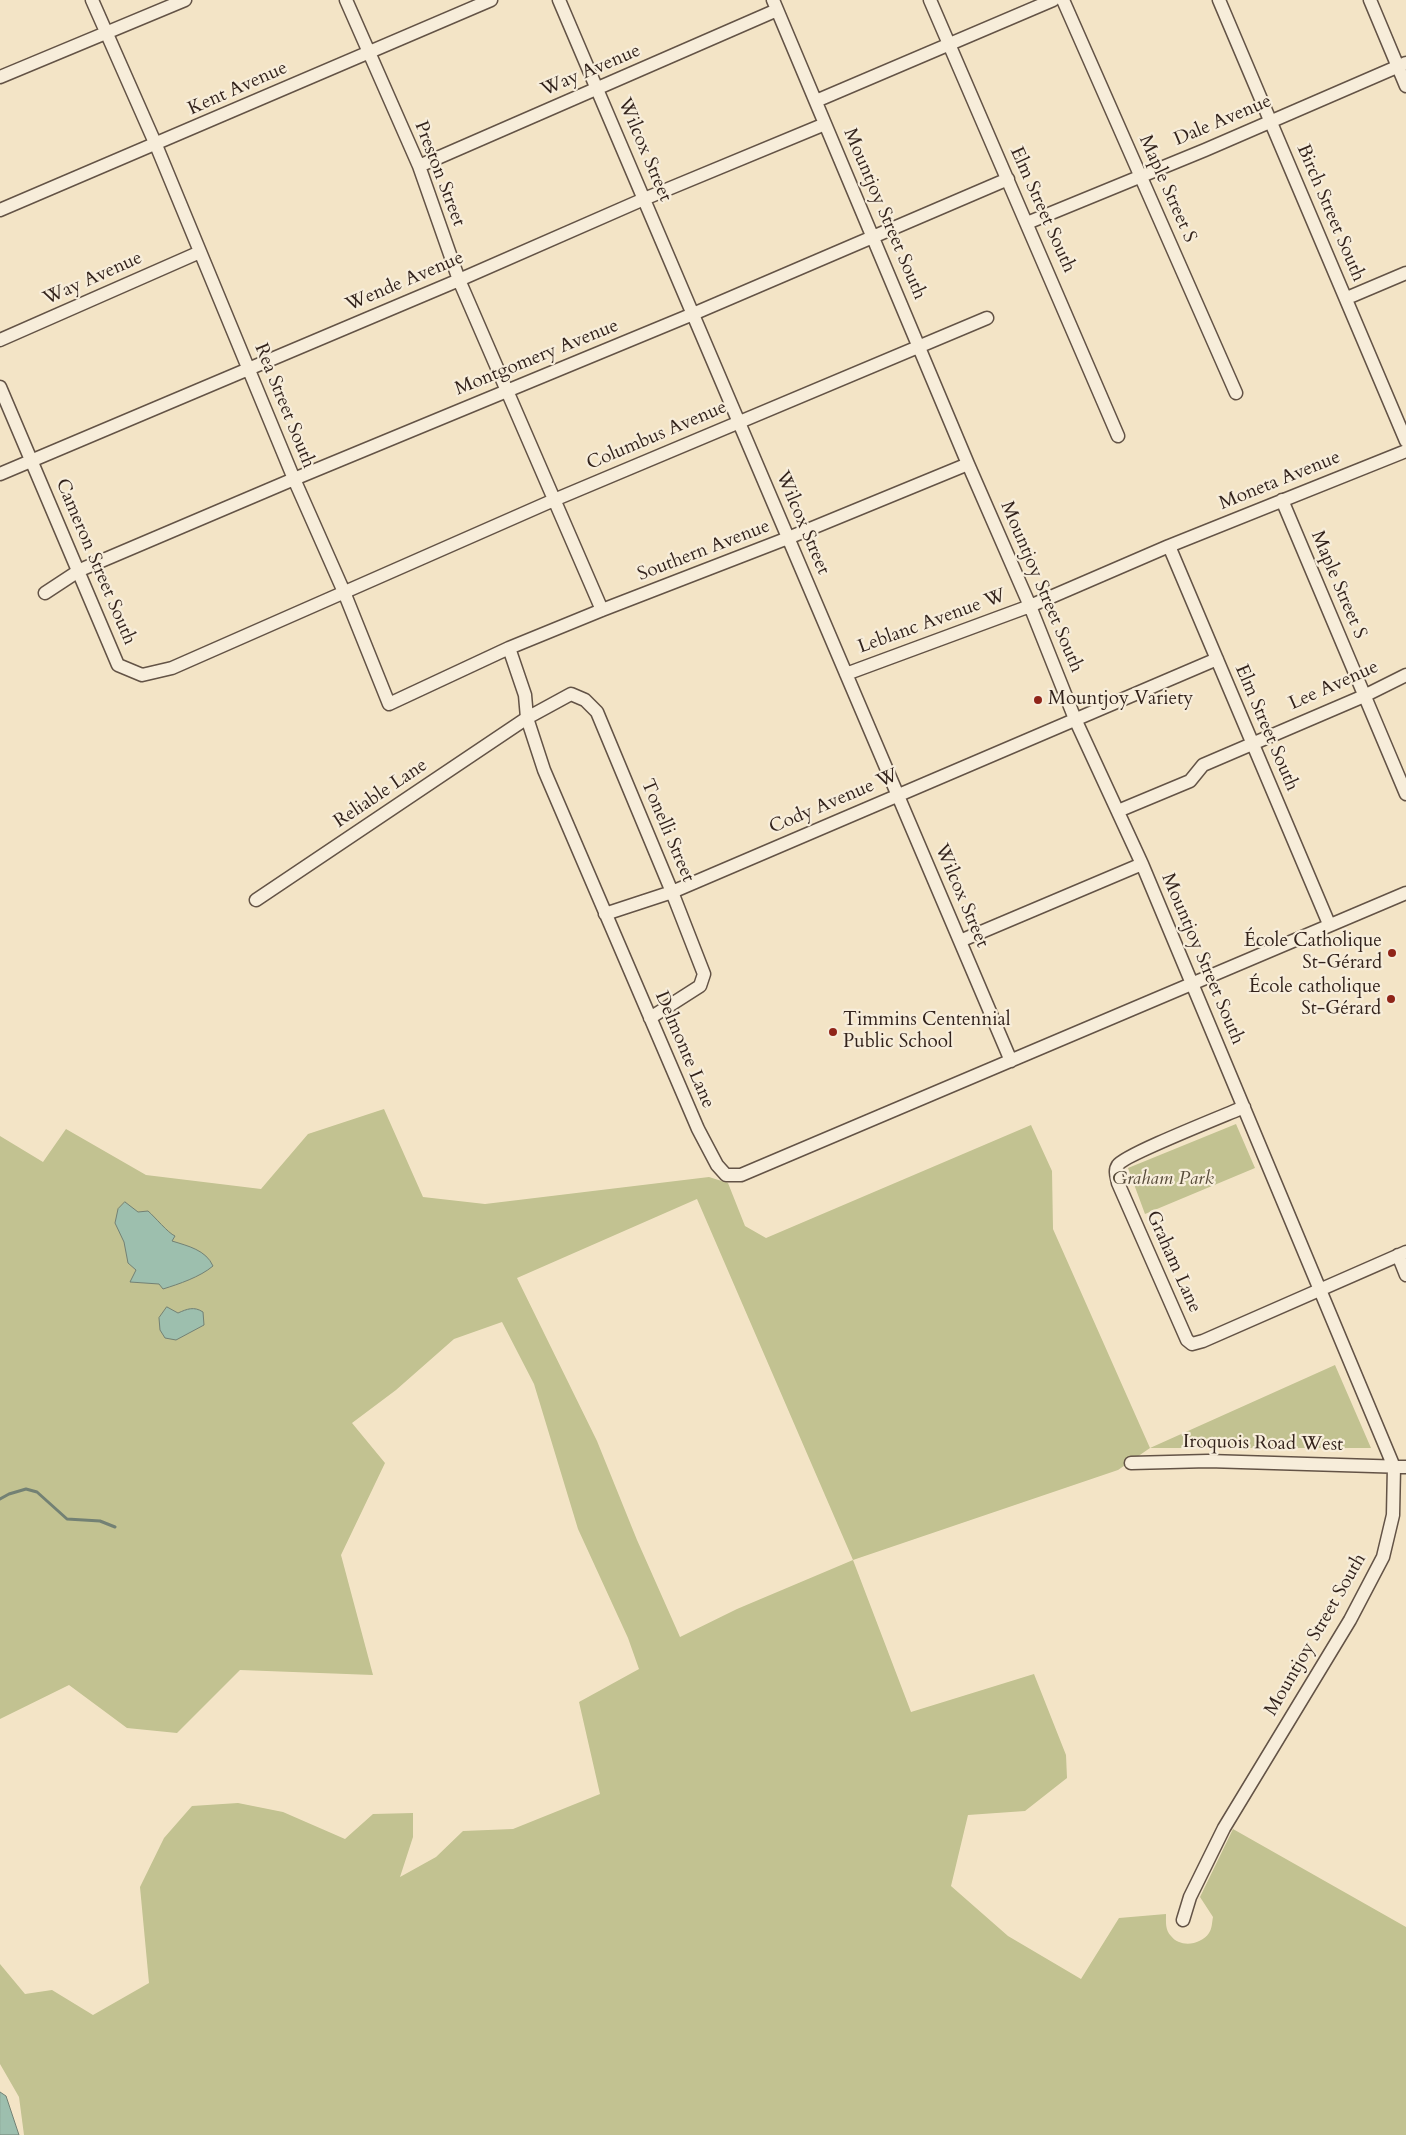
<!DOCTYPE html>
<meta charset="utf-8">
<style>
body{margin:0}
canvas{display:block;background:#f3e4c6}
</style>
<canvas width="1406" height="2135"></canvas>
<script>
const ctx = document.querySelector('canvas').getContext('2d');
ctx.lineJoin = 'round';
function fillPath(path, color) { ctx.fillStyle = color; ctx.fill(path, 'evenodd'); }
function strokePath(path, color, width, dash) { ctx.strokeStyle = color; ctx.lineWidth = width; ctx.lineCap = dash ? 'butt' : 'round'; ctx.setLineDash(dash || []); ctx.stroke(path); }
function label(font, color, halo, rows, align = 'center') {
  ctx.font = font + ' Cardo,serif'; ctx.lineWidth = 4.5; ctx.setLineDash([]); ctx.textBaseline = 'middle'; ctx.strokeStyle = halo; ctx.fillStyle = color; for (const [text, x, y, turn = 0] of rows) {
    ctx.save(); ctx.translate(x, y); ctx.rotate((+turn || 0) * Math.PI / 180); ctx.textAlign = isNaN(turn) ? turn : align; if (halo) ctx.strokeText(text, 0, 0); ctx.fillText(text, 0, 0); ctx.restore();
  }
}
fillPath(new Path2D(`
 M384 1109 423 1197 485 1204 709 1177 728 1183 745 1226 766 1238 1031 1125 1052 1171 1053 1229 1150 1448 1335 1365 1371 1448H1150L1118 1470 853 1560 911 1712 1034 1674 1066 1755 1067 1778 1025 1811 968 1815 951 1886 1008 1936 1081 1979 1119 1918 1166 1914C1166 1922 1165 1930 1171 1936 1180 1948 1201 1945 1209 1933 1212 1929 1212 1922 1213 1917L1200 1897 1233 1829 1406 1927V2135H24L19 2097 0 2064V1964L25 1994 52 1990 93 2015 149 1983 140 1887 164 1838 192 1806 238 1803 283 1812 345 1839 373 1814 413 1813V1837L400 1877 436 1857 463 1831 513 1829 600 1794 579 1702 639 1669 628 1638 578 1529 534 1384 502 1322 454 1339 396 1390 352 1423 385 1463 341 1555 373 1675 240 1670 177 1733 127 1728 69 1685 0 1719V1136L43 1162 66 1129 146 1175 261 1189 308 1134ZM697 1199 853 1560 737 1609 680 1637 637 1540 597 1441 517 1278Z
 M1236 1124 1255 1168 1145 1214 1128 1168Z`), '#c2c291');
const water = new Path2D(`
 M125 1202 138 1212 148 1211C155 1217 168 1233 175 1236L172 1241C188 1246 206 1250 213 1266 200 1277 179 1284 163 1289L159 1284 130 1282 136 1270 128 1263 124 1242 115 1223 118 1209Z
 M167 1307 178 1313C187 1309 194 1306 203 1312L204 1325 176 1340 165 1338 160 1330 159 1318Z
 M0 2092 6 2096 19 2135H0Z`);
fillPath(water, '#9dbfae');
strokePath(water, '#738174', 1);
strokePath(new Path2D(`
 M0 1499 9 1494 26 1489 37 1492 67 1519 100 1521 115 1527`), '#738174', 3);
const minor = new Path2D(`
 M92 0 156 145 294 479 344 592 389 704 509 648 602 610 788 538 968 464
 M346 0 419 166 459 280 602 610
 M559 0 1011 1061
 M773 0 968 464 1030 606 1075 719 1142 864 1394 1467 1393 1515 1383 1557 1350 1620 1224 1828 1190 1897 1183 1920
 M930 0 1118 436
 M1063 0 1236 393
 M1219 0 1406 441
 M1370 0 1406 86
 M0 77 185 0
 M816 101 1053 0
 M419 166 777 10
 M0 210 491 0
 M1027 223 1205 150 1406 63
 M1347 298 1406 273
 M0 340 200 252
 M0 387 118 665 142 675 172 668 554 500 987 318
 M0 474 459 280 644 199 825 124
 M1282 500 1406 794
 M1169 546 1329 924
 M45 593 80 570 294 479 693 314 1008 179
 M509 648 525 695 527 718 544 770 698 1129 717 1165 726 1175H741L1406 893
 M846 674 1030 606 1169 546 1406 451
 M1118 811 1190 781 1203 765 1364 696 1406 675
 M256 900 527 718 571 694 585 700 597 712 672 892 704 974 700 986 650 1018
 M605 914 672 892 1217 659
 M960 941 1142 864
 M1244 1107C1226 1115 1124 1155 1118 1165 1114 1171 1117 1177 1118 1183L1187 1340 1192 1344 1203 1341 1406 1252
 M1398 1255 1406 1275
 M1131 1463 1208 1461 1406 1467`);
strokePath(minor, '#635346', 15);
strokePath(minor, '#f7edda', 12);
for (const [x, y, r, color] of [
 [1038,700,5,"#8f2418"],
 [1392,953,5,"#8f2418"],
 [1391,999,5,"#8f2418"],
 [833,1032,5,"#8f2418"]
]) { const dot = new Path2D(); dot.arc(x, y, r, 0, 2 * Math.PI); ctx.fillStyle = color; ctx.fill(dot); strokePath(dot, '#f7edda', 2); }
label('19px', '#33231c', '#f7edda', [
 ["Way Avenue",591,71,-23],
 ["Kent Avenue",238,89,-24],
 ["Dale Avenue",1223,121,-23],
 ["Wilcox Street",644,150,67],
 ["Preston Street",439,174,69],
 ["Maple Street S",1167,189,66],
 ["Elm Street South",1042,210,66],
 ["Birch Street South",1330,213,67],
 ["Mountjoy Street South",884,214,67],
 ["Way Avenue",93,279,-24],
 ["Wende Avenue",405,282,-23],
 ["Montgomery Avenue",537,358,-22],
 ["Rea Street South",284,406,68],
 ["Columbus Avenue",657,436,-23],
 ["Moneta Avenue",1280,481,-22],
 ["Wilcox Street",802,523,67],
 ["Southern Avenue",704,551,-21],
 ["Cameron Street South",95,562,67],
 ["Maple Street S",1338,585,67],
 ["Mountjoy Street South",1041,587,67],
 ["Leblanc Avenue W",932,622,-20],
 ["Lee Avenue",1334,686,-24],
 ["Elm Street South",1266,728,67],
 ["Reliable Lane",381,794,-34],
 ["Cody Avenue W",834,802,-23],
 ["Tonelli Street",667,831,67],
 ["Wilcox Street",961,896,67],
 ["Mountjoy Street South",1202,959,67],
 ["Delmonte Lane",684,1050,67],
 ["Graham Lane",1173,1262,66],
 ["Iroquois Road West",1263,1444,1],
 ["Mountjoy Street South",1316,1635,-60]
]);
label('19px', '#33231c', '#f7edda', [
 ["Mountjoy Variety",1048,700],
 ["École Catholique",1382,942,"right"],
 ["St-Gérard",1382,964,"right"],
 ["École catholique",1381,988,"right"],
 ["St-Gérard",1381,1010,"right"],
 ["Timmins Centennial",843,1021],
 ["Public School",843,1043]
], 'left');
label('italic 19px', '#574b39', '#f7edda', [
 ["Graham Park",1163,1180]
]);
</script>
